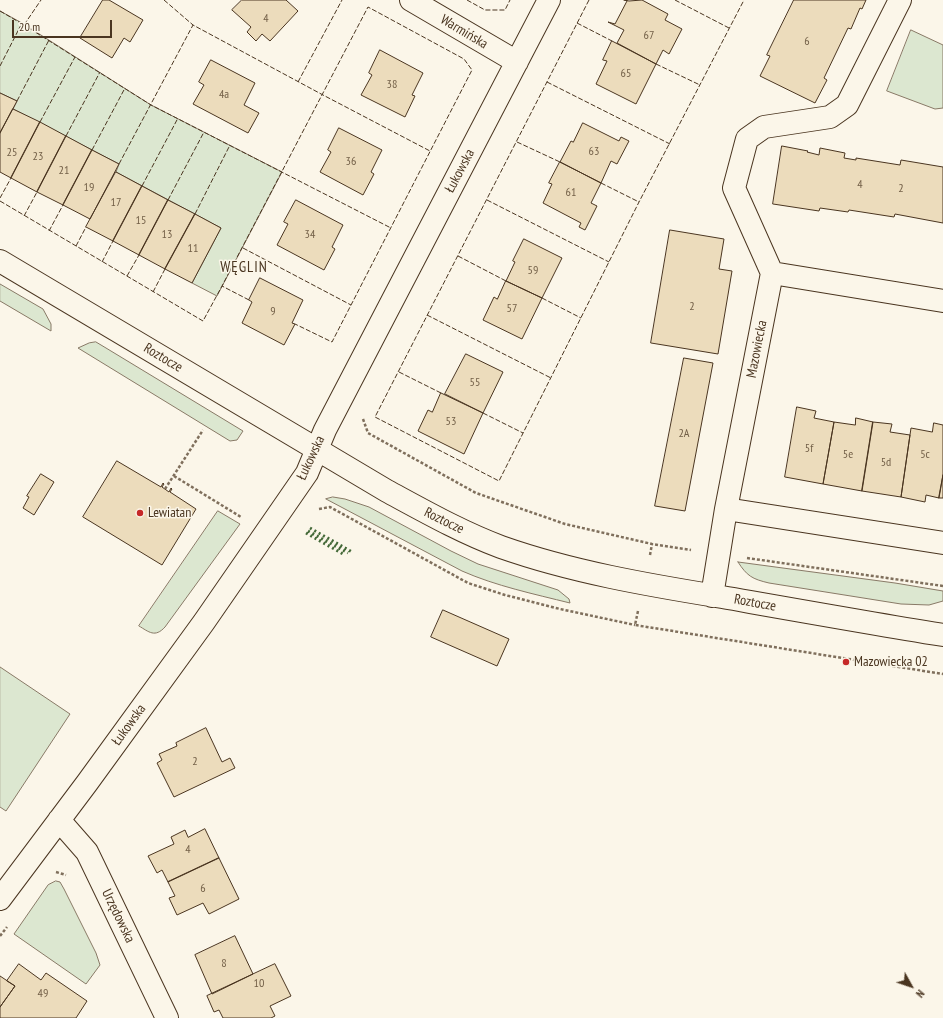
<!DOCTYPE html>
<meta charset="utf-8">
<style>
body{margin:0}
#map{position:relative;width:943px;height:1018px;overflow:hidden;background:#fbf6e9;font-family:"PT Sans Narrow",sans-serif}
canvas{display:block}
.north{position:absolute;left:891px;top:966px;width:40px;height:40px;-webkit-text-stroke:3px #fbf6e9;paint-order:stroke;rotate:130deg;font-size:11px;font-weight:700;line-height:16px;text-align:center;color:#4a3520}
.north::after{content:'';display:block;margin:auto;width:14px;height:18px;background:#4a3520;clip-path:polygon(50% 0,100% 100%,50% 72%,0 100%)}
.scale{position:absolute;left:12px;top:20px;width:100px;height:18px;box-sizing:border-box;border:2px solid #4a3520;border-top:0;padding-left:5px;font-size:12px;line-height:14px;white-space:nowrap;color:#4a3520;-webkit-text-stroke:3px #fbf6e9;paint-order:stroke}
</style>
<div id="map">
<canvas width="943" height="1018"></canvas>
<div class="north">N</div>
<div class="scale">20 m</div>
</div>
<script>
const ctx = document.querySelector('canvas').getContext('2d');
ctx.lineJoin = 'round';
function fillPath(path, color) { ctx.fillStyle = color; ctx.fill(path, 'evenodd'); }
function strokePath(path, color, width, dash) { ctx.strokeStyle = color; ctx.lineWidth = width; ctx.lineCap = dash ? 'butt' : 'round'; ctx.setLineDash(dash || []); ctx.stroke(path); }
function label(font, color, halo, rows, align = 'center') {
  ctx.font = font + ' "PT Sans Narrow",sans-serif'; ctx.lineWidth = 3; ctx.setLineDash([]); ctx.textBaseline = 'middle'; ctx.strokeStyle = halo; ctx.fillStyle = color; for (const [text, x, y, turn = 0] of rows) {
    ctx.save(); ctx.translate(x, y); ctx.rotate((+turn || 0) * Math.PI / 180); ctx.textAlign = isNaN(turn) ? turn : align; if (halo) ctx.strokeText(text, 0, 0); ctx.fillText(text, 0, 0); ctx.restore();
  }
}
const green = new Path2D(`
 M0 11 22 23 151 105 282 172 217 296 192 283 221 228 116 172 119 164 13 109 17 101 0 93Z
 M911 30 943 45V108L935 109 887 91Z
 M0 284 43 309 51 324V331L0 301Z
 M96 342 106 348 243 431 237 440 230 441 78 348 89 343Z
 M333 497 345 499 369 507 451 551 478 564 558 590 569 599 570 603C534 594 496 586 462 571L326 499Z
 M218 511 240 524 165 627C155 638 149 632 139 626Z
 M738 562 895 583 943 591V601L929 605 901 604 769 583C752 579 747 576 738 562Z
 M0 667 70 714 6 811 0 807Z
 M56 881 60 882 64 889 96 953 100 965 86 984 14 934 48 885Z`);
fillPath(green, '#dce7d0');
strokePath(green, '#887966', 1);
const building = new Path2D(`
 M103 0H109L143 20 130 42 124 38 112 58 80 38Z
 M242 0H286L298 11 270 41 262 34 256 41 247 32 251 27 232 10Z
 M624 0 629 1 642 0 668 14 665 20 682 29 669 54 663 50 656 64 617 43 624 30 608 22 615 24 627 1Z
 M794 0H866L862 9 860 8 851 29 848 28 824 78 827 80 815 103 760 76 770 56 767 55Z
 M612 41 656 64 636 104 596 84 607 61 603 60Z
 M380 50 423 73 412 95 415 96 405 117 361 95 372 75 369 73Z
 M211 60 255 83 244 105 259 113 248 133 193 104 204 85 199 82Z
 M0 93 17 101 0 133Z
 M13 109 40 122 11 178 0 172V133Z
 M40 122 66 136 37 192 11 178Z
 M583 123 619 141 621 137 629 141 617 164 611 161 601 183 560 162 571 141 573 142Z
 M339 128 382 150 371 172 374 174 363 195 320 172 331 152 328 150Z
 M66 136 92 150 63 205 37 192Z
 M782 146 808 151 807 152 819 155 820 148 845 153 844 158 856 160V158L900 165 901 160 943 167V223L895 214 894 217 849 210 848 212 820 208 819 211 773 204Z
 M92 150 119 164 90 219 63 205Z
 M560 162 601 183 591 203 597 206 585 230 579 227 581 223 543 203 552 184 549 183Z
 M116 172 142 186 113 241 86 227Z
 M142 186 168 200 139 255 113 241Z
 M168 200 195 214 165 269 139 255Z
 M296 200 343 225 332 247 335 249 324 270 277 245 288 224 284 222Z
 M195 214 221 228 192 283 165 269Z
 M670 230 724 239 719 269 732 271 718 354 651 343Z
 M524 239 562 258 542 298 506 281 515 262 513 261Z
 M260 278 303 300 292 323 295 324 284 345 242 323 252 302 249 300Z
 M506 281 542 298 522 339 483 320 494 297 497 299Z
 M466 354 503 372 483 413 445 394Z
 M684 358 713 363 685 511 655 506Z
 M441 393 483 413 464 454 418 431 428 410 432 412Z
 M797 407 816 411 814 418 834 422 823 484 785 477Z
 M856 418 873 422 862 491 823 484 834 422 855 425Z
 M873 422 892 424 890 432 910 435 901 497 862 491Z
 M934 423 943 425V475L939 498 926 495 925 502 901 497 911 428 932 432Z
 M117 461 161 487 163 483 164 484 162 487 169 492 171 488 172 489 170 492 196 509 162 565 83 517Z
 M41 474 54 482 34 515 23 508 29 497 27 496Z
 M943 475V498H939Z
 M443 610 509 639 497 666 431 637Z
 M206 728 222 762 230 758 235 768 174 797 157 763 162 760 159 754 177 746 176 743Z
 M205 829 219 858 168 882 162 870 157 873 148 856 174 844 171 837 185 830 188 837Z
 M219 858 239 899 209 914 203 903 177 915 169 898 175 896 168 882Z
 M235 936 253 974 212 994 195 955Z
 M19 964 41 980 46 973 87 1001 76 1018H0V1007L15 986 7 981Z
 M275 964 291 996 270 1006 275 1016 271 1018H223L219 1010 214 1012 207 996Z
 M0 976 15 986 0 1007Z`);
fillPath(building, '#ecdcbc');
strokePath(building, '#4a3520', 1);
const minor = new Path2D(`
 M411 0 517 62
 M0 261 387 491C424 511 461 532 501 547 572 572 648 585 722 597 796 610 869 623 943 635
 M772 273 734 188 747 139 764 127 830 117 847 105 900 0
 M772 273 943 301
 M726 509 943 543
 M712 596 726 509 772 273
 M59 820 87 852 167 1018
 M0 899 87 783 204 622 307 473 325 430 549 0`);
strokePath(minor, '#4a3520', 24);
strokePath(new Path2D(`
 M363 419 368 433 476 493 565 524 652 544 691 550
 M174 476 241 517
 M165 489 203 430
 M319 509 330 507 468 583 505 595 560 609 635 625
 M650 555 652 544
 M747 558 943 586
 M638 611 635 625 943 674
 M56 872 66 875
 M0 936 7 927`), '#7f6f5c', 2.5, [3, 2]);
strokePath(minor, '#fbf6e9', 22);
strokePath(new Path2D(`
 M310 528 352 552
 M308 531 348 553
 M306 533 343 554`), '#436837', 3, [2, 3]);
strokePath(new Path2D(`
 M164 0 193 25 323 95 430 151
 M467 0 485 10H505L510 0
 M589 0 375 417 499 481 639 202 744 0
 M675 0 729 28
 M0 11 24 25 41 0
 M577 23 612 41
 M24 25 151 105 391 228
 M656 64 700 85
 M0 66 22 23
 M298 82 342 0
 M547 82 670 144
 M17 101 49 40
 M40 122 75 57
 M66 136 100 72
 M517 142 560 162
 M92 150 125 88
 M119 164 193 25
 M601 183 639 202
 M142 186 178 118
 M0 198 11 178
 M168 200 204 132
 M487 200 609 262
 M0 201 203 321 222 286
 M195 214 230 145
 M24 216 37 192
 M49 231 63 205
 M76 246 86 227
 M243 248 351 305
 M458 256 506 281
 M102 262 113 241
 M127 276 139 255
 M153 292 165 269
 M542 298 581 318
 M249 300 222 286 368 7 464 59 472 70 332 342 295 324
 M427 315 551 378
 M399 372 441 393
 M483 413 523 433`), '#4a3520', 1, [5, 2]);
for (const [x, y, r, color] of [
 [140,513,4,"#c62828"],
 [846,662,4,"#c62828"]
]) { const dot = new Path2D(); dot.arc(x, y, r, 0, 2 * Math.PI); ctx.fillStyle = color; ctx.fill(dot); strokePath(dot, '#fbf6e9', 1.5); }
label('12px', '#725f47', null, [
 ["4",266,19],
 ["67",649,36],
 ["6",807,42],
 ["65",626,74],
 ["38",392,85],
 ["4a",224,95],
 ["63",594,152],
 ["25",12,153],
 ["23",38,157],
 ["36",351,162],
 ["21",64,171],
 ["4",860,185],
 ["19",89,188],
 ["2",901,189],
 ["61",571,193],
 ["17",116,203],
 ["15",141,221],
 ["13",167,235],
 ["34",310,235],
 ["11",193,249],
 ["59",533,271],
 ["2",692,307],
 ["57",512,309],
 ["9",273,312],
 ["55",475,383],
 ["53",451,422],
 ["2A",684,434],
 ["5f",809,449],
 ["5e",848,455],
 ["5c",925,455],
 ["5d",886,463],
 ["2",195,762],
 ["4",188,850],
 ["6",203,889],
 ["8",224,964],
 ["10",259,984],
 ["49",43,994]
]);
label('14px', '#4a3520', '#fbf6e9', [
 ["Warmińska",464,32,31],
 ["Łukowska",460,171,-62],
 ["Mazowiecka",757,349,-79],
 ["Roztocze",163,358,31],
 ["Łukowska",311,458,-65],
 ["Roztocze",444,521,26],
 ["Roztocze",755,603,10],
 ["Łukowska",129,725,-54],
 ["Urzędowska",118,916,64]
]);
label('14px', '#4a3520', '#fbf6e9', [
 ["Lewiatan",148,513],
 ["Mazowiecka 02",854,662]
], 'left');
ctx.letterSpacing = '1px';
label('15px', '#4a3520', '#fbf6e9', [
 ["WĘGLIN",244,268]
]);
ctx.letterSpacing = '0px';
</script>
